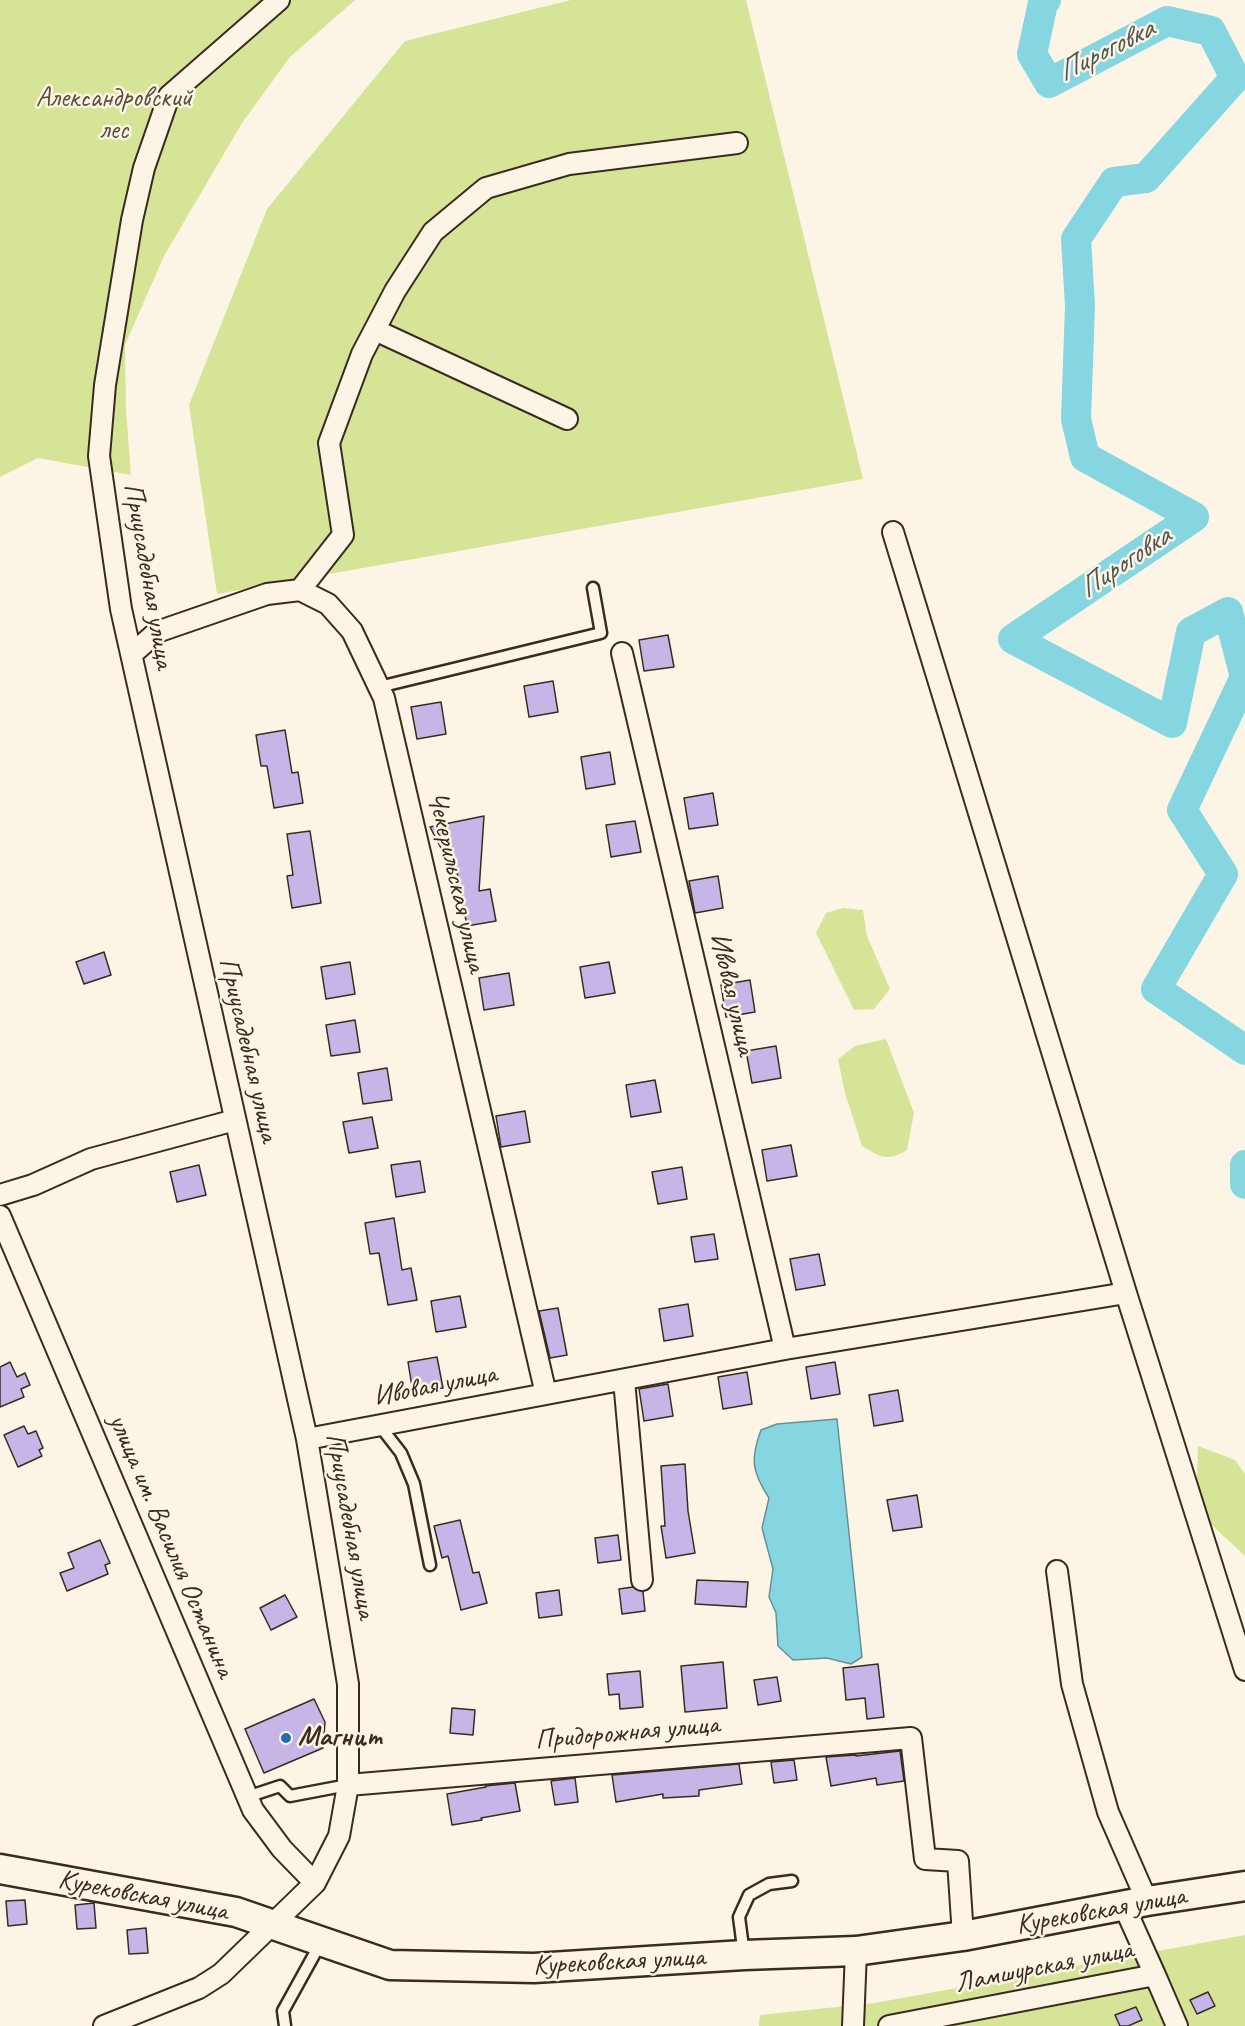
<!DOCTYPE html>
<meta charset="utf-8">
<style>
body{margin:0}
canvas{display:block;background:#fcf5e5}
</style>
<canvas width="1245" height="2026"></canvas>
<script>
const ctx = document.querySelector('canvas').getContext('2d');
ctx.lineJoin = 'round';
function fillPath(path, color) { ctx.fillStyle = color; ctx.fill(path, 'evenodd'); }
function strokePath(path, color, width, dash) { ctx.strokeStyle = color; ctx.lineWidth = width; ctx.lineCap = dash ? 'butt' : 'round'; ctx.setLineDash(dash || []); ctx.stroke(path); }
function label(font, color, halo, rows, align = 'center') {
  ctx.font = font + ' Caveat,sans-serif'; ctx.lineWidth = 5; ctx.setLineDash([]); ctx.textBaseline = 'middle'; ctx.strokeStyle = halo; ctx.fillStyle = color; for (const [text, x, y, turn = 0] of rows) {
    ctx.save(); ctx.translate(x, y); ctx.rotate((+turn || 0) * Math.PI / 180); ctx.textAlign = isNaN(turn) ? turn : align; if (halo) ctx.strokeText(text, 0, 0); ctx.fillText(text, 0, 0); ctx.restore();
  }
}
fillPath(new Path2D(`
 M0 0H355L290 57 242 123 164 256 125 345 126 410 131 475 38 458 0 477Z
 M571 0H746L863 479 217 594 189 405 267 209 405 41Z
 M843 908 863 910 867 936 890 989 874 1009 854 1010 816 933 826 913Z
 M886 1039 914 1113 907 1150C887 1162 880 1157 862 1146L845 1093 838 1059 855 1046Z
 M1198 1446 1235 1460 1245 1474V1556L1201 1515 1197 1476Z
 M1245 1935V2026H759L760 2015 875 2003Z`), '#d6e498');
const water = new Path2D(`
 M837 1419 862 1657 851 1664 827 1658 793 1660 778 1646 776 1613 769 1597 773 1569 762 1528 769 1498C752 1472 750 1459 761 1430L777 1424Z`);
fillPath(water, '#86d6e1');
strokePath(water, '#689193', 1.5);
strokePath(new Path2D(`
 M1046 0 1043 3 1032 54 1049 83 1167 21 1211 31 1235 78 1146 178 1114 182 1076 239 1080 306 1076 419 1085 457 1194 517 1013 639 1172 723 1191 632 1228 612 1245 677 1182 810 1223 874 1156 989 1245 1050
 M1245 1165V1184`), '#86d6e1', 30);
const building = new Path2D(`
 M668 635 674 667 644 671 639 640Z
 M553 681 558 712 529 717 524 686Z
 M441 702 446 734 417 739 411 707Z
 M285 730 292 773 298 772 303 803 274 808 267 766H261L256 735Z
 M610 752 615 784 586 789 581 757Z
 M713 793 718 825 689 829 684 798Z
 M484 816 479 891 490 889 496 921 467 926 457 872 454 873 430 827Z
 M635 821 641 852 611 857 606 825Z
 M310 831 321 903 292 908 287 876 293 875 287 834Z
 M718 876 723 908 695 913 689 881Z
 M104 952 111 975 84 984 76 962Z
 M350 962 355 994 326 999 321 967Z
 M609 962 615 993 585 998 580 967Z
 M509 973 514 1005 484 1010 479 978Z
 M750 980 755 1012 726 1017 721 985Z
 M355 1020 360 1052 331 1056 326 1025Z
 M776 1046 781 1078 752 1083 746 1051Z
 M387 1068 392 1100 363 1104 358 1073Z
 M655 1080 661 1112 631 1117 626 1085Z
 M525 1111 530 1142 501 1147 496 1116Z
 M372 1117 378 1148 349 1153 343 1122Z
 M791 1145 797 1176 767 1181 762 1150Z
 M420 1161 425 1192 396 1197 391 1165Z
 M199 1165 206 1195 177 1202 170 1172Z
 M682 1167 687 1199 658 1204 652 1172Z
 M394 1218 402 1270 411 1268 417 1300 388 1305 379 1253 370 1254 365 1223Z
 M714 1234 718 1259 695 1262 691 1237Z
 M819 1254 825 1285 796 1290 790 1259Z
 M460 1296 466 1327 436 1332 431 1301Z
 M688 1304 693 1336 664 1341 659 1309Z
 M558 1308 567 1355 550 1358 539 1311Z
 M437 1357 443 1388 413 1393 408 1362Z
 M10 1362 17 1377 25 1373 30 1385 21 1389 24 1397 0 1407V1367Z
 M835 1362 840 1394 811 1399 806 1367Z
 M747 1372 752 1404 723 1409 718 1377Z
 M668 1384 673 1416 644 1421 639 1389Z
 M898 1390 903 1421 874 1426 869 1395Z
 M24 1426 28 1434 36 1431 43 1448 39 1450 42 1456 18 1467 4 1435Z
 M685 1464 688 1511 695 1553 666 1558 661 1526H665L661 1466Z
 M917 1495 922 1527 893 1531 887 1500Z
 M460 1520 473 1573 479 1572 487 1603 461 1610 448 1556 442 1558 434 1526Z
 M618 1535 621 1560 598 1563 595 1538Z
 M100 1540 110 1563 105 1565 108 1574 67 1591 60 1573 74 1568 68 1553Z
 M697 1580 748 1582 746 1607 695 1604Z
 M633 1587 643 1592 645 1611 622 1614 619 1589Z
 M559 1590 562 1615 539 1618 536 1593Z
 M285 1595 297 1617 271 1630 260 1608Z
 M723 1662 727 1708 685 1712 681 1666Z
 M878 1664 884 1717 867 1719 865 1698 846 1700 843 1668Z
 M640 1671 643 1707 620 1709 619 1694 609 1695 607 1674Z
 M777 1677 781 1701 758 1705 754 1680Z
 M314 1699 325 1722 323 1748 264 1773 245 1729Z
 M452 1708 475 1710 473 1735 450 1733Z
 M900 1751 904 1781 877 1785 876 1778 831 1786 826 1757 856 1755V1756Z
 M794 1760 797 1780 774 1783 771 1762Z
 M739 1764 742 1784 699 1790V1796L663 1798V1794L616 1802 612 1775Z
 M575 1778 578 1802 555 1805 551 1781Z
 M515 1783 520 1811 481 1818 482 1820 452 1825 447 1794 486 1787 485 1786Z
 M25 1900 27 1924 8 1926 6 1901Z
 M94 1903 96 1928 77 1929 75 1905Z
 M146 1928 148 1953 129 1954 127 1930Z
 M1208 1992 1215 2006 1197 2014 1190 2000Z
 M1136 2007 1142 2020 1128 2026H1120L1115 2015Z`);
fillPath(building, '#c6b6e7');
strokePath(building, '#3b2a1e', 1.5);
const lane = new Path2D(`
 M379 687 601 633 593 588
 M380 1426 401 1453 414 1484 430 1565
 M247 1797 280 1786 290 1796 348 1785
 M744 1955 739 1917 749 1895 769 1884 792 1881
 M285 2026 283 2011 320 1944`);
const street = new Path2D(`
 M375 330 567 419
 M893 532 1126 1293 1245 1670
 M300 590 343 535 329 443 362 354 395 291 433 232 486 188 569 164 737 143
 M622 653 785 1349
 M132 654 157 632 267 594 300 590 328 604 352 631 384 698 546 1394
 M0 1195 33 1185 91 1159 235 1120
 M0 1216 253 1810 282 1849 315 1883
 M624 1380 642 1580
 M307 1439 785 1349 1126 1293
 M1057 1571 1072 1684 1108 1812 1147 1901
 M348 1785 911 1738 925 1859 958 1861 963 1936
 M1124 1906 1155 1975
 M104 2026 199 1988 221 1974 315 1883 339 1836 348 1785V1684L307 1439 121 609 99 456 105 385 132 220 144 168 169 96 279 0
 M853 2026 856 1951
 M889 2026 1155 1975 1177 2026`);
const secondary = new Path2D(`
 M0 1869 236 1912 390 1965 534 1968 744 1955 856 1951 963 1936 1147 1901 1245 1886`);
strokePath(lane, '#3b2a1e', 15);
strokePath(street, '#3b2a1e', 24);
strokePath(secondary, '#3b2a1e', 33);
strokePath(lane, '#fcf5e5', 10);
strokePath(street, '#fcf5e5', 20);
strokePath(secondary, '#fcf5e5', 28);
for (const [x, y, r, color] of [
 [286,1738,6,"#1f6fb2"]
]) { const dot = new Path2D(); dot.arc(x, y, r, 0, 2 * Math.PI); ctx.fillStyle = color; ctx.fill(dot); strokePath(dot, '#fcf5e5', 2); }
label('28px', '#5a4f36', '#fcf5e5', [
 ["Александровский",114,99],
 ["лес",114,131]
]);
label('28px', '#3b2a1e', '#fcf5e5', [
 ["Приусадебная улица",148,576,80],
 ["Чекерильская улица",456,882,77],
 ["Ивовая улица",732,994,77],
 ["Приусадебная улица",248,1050,77],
 ["Ивовая улица",435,1386,-11],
 ["Приусадебная улица",350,1526,80],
 ["улица им. Василия Останина",171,1546,67],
 ["Придорожная улица",627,1733,-5],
 ["Курековская улица",143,1896,11],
 ["Курековская улица",1101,1911,-10],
 ["Курековская улица",619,1962,-3],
 ["Ламшурская улица",1044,1967,-11]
]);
label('bold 28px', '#3b2a1e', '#fcf5e5', [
 ["Магнит",298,1738]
], 'left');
label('italic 30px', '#4e554f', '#fcf5e5', [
 ["Пироговка",1106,51,-27],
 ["Пироговка",1125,563,-34]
]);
</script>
